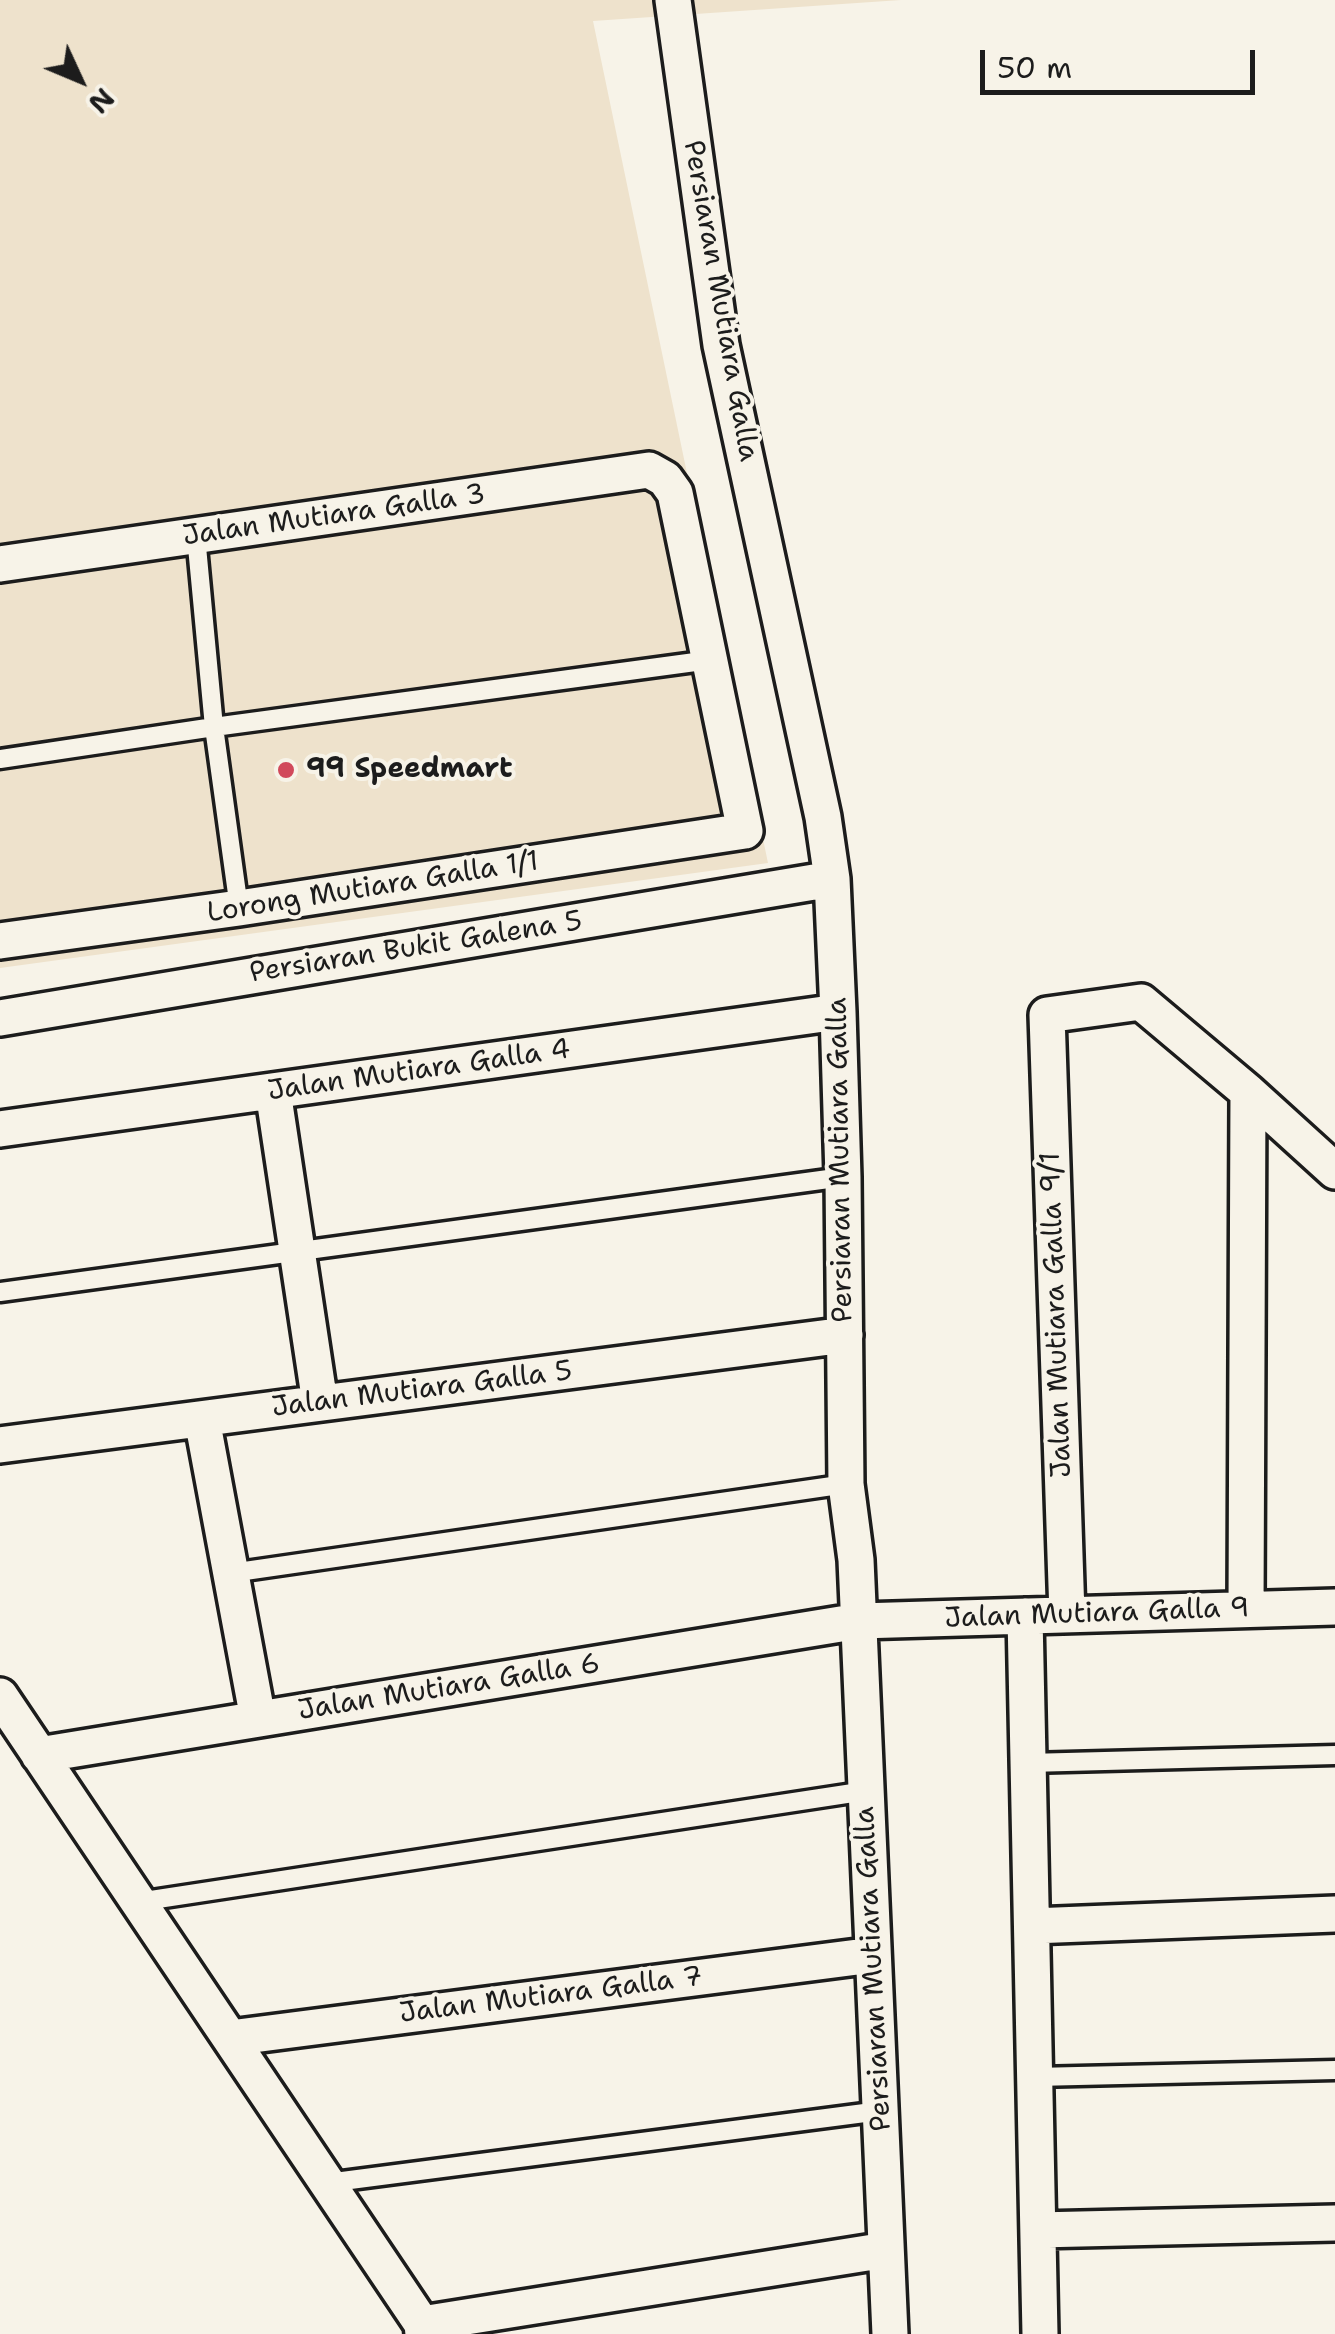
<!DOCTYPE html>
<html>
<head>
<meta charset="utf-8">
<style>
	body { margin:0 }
	#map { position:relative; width:1335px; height:2334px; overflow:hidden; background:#f7f3e8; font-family:"Shantell Sans",sans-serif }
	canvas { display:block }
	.north { position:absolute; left:30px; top:30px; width:100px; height:100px; -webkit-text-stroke:8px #f7f3e8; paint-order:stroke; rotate:134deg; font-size:28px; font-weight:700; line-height:40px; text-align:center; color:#1c1c1c }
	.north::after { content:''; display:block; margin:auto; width:35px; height:45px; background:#1c1c1c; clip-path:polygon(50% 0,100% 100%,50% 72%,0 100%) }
	.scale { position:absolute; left:980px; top:50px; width:275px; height:45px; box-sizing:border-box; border:5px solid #1c1c1c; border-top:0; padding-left:12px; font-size:30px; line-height:35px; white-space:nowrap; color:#1c1c1c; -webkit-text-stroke:8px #f7f3e8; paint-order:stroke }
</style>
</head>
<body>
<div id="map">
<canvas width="1335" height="2334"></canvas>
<div class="north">N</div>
<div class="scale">50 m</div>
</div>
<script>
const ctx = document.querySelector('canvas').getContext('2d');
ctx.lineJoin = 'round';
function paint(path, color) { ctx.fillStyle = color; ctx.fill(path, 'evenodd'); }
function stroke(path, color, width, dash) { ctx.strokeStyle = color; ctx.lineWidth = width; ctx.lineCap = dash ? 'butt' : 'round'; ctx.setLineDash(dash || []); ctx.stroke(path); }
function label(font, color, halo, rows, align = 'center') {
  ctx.font = font + ' "Shantell Sans",sans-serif'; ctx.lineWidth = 8; ctx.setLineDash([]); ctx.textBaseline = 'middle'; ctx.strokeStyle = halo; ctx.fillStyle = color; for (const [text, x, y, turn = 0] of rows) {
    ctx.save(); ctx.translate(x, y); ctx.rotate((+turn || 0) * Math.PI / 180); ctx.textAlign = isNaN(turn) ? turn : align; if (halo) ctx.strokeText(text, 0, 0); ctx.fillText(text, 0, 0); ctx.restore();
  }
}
paint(new Path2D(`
	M0,0H901L593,21L768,863L0,968Z`), '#eee2cc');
const lane = new Path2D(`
	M196,536L214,727L239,908
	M0,759L214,727L710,660
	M0,1292L843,1177
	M231,1573L846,1484
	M1028,1763L1335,1755
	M138,1902L866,1791
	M1035,2077L1335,2070
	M327,2183L880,2111`);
const street = new Path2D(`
	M673,0L721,345L823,817L832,879L838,1012L843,1177L846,1484L856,1560L890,2334
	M0,564L649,470L665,479L675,493L745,831L239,908L0,941
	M0,1018L832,879
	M273,1091L320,1403
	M0,1129L838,1012
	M202,1419L258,1719
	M0,1445L845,1335
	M1246,1609L1248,1092
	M1067,1615L1047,1015L1141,1002L1248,1092L1335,1171
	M1025,1616L1040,2334
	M0,1696L422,2324L423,2334
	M39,1755L859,1621L1335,1607
	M1032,1926L1335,1914
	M230,2038L873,1955
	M1038,2230L1335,2223
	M422,2324L886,2250`);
stroke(lane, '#1c1c1c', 25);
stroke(street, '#1c1c1c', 42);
stroke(lane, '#f7f3e8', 18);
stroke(street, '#f7f3e8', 35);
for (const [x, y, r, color] of [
	[286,770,10,"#d1495b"]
]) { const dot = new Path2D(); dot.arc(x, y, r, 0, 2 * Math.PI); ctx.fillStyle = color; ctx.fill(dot); stroke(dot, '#f7f3e8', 4); }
label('28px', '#1c1c1c', '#f7f3e8', [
	["Persiaran Mutiara Galla",720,301,80],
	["Jalan Mutiara Galla 3",334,516,-8],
	["Lorong Mutiara Galla 1/1",373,888,-9],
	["Persiaran Bukit Galena 5",416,948,-9],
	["Jalan Mutiara Galla 4",419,1071,-8],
	["Persiaran Mutiara Galla",841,1160,-91],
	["Jalan Mutiara Galla 9/1",1057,1315,-92],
	["Jalan Mutiara Galla 5",422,1390,-7],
	["Jalan Mutiara Galla 9",1097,1614,-2],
	["Jalan Mutiara Galla 6",449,1688,-9],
	["Persiaran Mutiara Galla",874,1969,-93],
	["Jalan Mutiara Galla 7",551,1996,-7]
]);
label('bold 28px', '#1c1c1c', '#f7f3e8', [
	["99 Speedmart",306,770]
], 'left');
</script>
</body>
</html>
